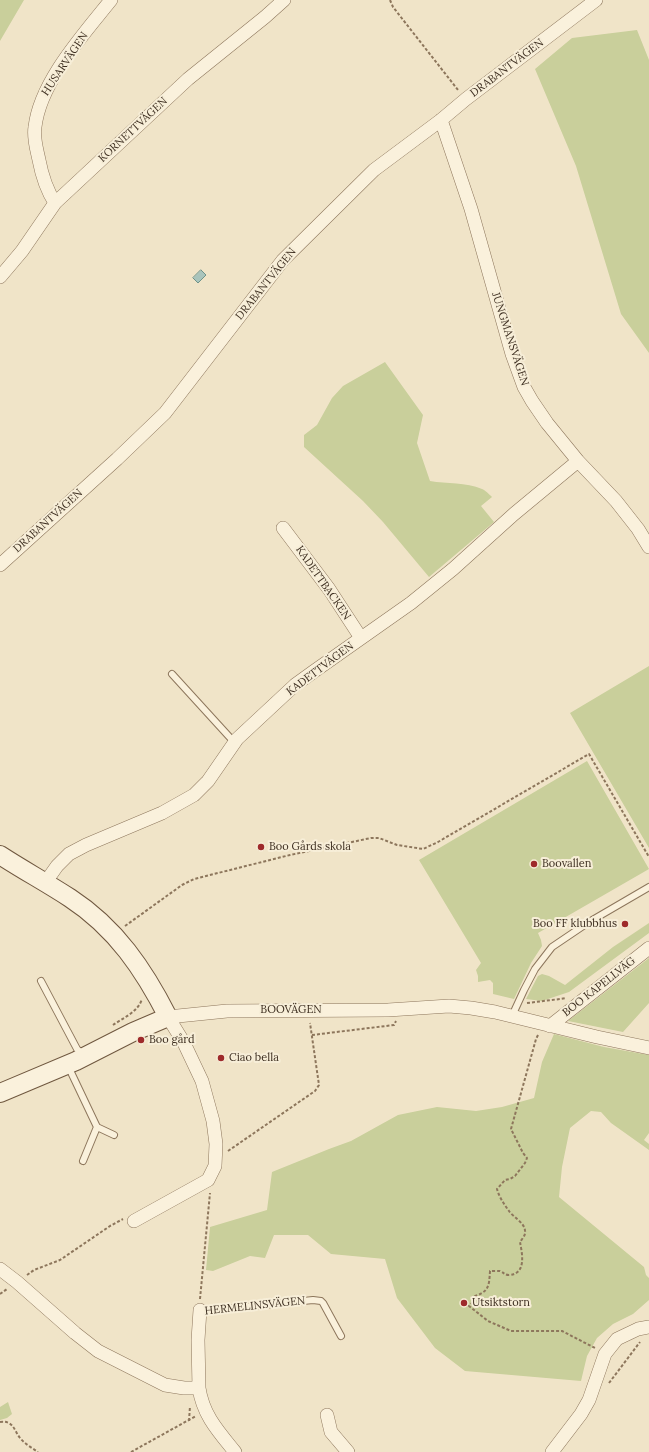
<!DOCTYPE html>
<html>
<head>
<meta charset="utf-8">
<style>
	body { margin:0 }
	canvas { display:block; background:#f0e4c8 }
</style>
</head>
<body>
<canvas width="649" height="1452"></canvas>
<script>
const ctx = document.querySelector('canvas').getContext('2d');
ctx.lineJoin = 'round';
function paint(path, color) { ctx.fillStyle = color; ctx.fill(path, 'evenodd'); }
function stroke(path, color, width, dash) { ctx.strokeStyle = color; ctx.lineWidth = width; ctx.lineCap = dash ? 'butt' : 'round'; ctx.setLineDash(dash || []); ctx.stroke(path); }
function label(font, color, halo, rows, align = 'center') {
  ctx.font = font + ' Lora,serif'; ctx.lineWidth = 4; ctx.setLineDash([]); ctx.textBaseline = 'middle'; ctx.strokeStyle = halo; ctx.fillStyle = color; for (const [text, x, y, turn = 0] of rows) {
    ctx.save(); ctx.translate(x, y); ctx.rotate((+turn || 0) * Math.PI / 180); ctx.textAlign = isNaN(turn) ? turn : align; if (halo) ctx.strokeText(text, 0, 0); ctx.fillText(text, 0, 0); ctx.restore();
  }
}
paint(new Path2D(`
	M0,0H24L0,41Z
	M637,30L649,60V353L621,314L576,166L535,69L572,38Z
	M385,362L423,415L417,443L430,481C447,484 466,482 482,489C485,490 489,494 492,497L481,506L494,522L429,577L383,522L363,501L304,447V435L317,425L332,398L343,386Z
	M649,666V848L570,713Z
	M587,761L649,869L538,933L541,940L542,946L531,963L514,999L493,994V983L490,980L478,982V976L476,970L481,963L419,860Z
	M649,923V933L569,992L542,1001L526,999L538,976L542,974L549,976L565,985L613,947Z
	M649,958V1003L623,1032L568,1021Z
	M554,1034L604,1047L649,1055V1133L644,1140L649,1144V1150L611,1123L601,1112L591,1111L570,1128L562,1167L559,1197L644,1267L646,1275L649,1278V1300L633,1314L613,1324L597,1338L587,1356L581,1381L465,1371L435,1348L397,1298L385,1259L331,1254L308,1235H274L265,1258L250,1256L213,1271L206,1270L210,1227L267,1210L272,1172L329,1149L351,1141L398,1115L437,1107L476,1111L502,1107L534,1098L542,1062Z
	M8,1402L12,1414L7,1418L0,1420V1407Z`), '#c9cf9b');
const water = new Path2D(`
	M201,270L206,275L198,283L193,278Z`);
paint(water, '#a9c4bc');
stroke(water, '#6f938a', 1);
const lane = new Path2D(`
	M172,674L234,742
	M41,981L77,1049L84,1055
	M512,1016L524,990L535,969L552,947L589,922L649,887
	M68,1066L97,1127L83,1161
	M97,1127L114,1135
	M200,1310L225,1309L313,1300L321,1301L323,1303L341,1336`);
const street = new Path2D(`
	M441,120L471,209L512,354L524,387L532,401L547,423L578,461L616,501L638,529L649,547
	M55,203C46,189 42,176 39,160C37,150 33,138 35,127C40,82 83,35 111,0
	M0,277L22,251L55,203L188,79L265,17L284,0
	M283,528L329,589L361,638
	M0,565L117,459L165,413L283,260L374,170L441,120L466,99L596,0
	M45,883L57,866L69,854L86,845L162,813L194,795L208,781L237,739L295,685L313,672L411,603L453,569L514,514L578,461
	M550,1026L649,948
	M134,1221L208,1180L215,1166L216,1144L213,1121L202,1081L184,1043L168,1017L227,1011L388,1010L449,1006L471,1008L495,1012L597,1037L649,1048
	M0,1269L17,1282L75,1333L98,1351L165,1385L184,1388H199C203,1415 218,1431 235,1452
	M199,1388L198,1340L200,1310
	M327,1415L331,1432L348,1452
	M552,1452L581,1414L589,1400L605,1354L617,1339L638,1329L649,1327`);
const secondary = new Path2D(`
	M0,855C23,870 47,883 70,898C116,928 144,970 168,1017L133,1032L76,1061L0,1093`);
stroke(lane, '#8d765c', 8);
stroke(street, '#8d765c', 14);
stroke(secondary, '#6f573f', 20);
stroke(new Path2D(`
	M390,0L393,7L458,90
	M125,926L182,885L194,879L290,855L371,838H379L397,845L423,849L438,842L589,754L649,857
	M527,1003L560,999L566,998
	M113,1025C123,1018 138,1012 142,999
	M312,1035L394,1025L396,1021
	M538,1035L536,1039L511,1129L523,1153L527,1158L525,1163L515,1176L510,1179L505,1180L497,1189C499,1197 504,1204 509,1211C513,1217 525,1223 525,1231C526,1235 522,1239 520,1242C522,1253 527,1274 509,1275C505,1275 504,1273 500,1271C498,1271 493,1271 490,1271C489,1287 489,1292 472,1297V1303L469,1306L488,1321L511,1331H562L595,1348
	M228,1151L315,1091L319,1085L310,1023
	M27,1275L34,1270L60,1260L110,1226L123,1219
	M0,1294L7,1289
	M200,1299L210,1193
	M609,1383L640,1342
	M189,1421L190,1406
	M0,1422C13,1420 14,1430 20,1438C25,1444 32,1448 38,1452
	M131,1452L196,1416`), '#8d765c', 2, [3, 2]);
stroke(lane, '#faf1dc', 6);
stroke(street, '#faf1dc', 13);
stroke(secondary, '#faf1dc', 18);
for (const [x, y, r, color] of [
	[261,847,4,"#9e2a2b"],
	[534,864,4,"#9e2a2b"],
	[625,924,4,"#9e2a2b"],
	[141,1040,4,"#9e2a2b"],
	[221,1058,4,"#9e2a2b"],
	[464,1303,4,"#9e2a2b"]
]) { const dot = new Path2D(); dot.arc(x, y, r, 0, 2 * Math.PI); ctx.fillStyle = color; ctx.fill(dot); stroke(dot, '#f7eed8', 1.5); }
label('11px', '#3d2e20', '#f7eed8', [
	["HUSARVÄGEN",65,64,-56],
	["DRABANTVÄGEN",507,68,-37],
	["KORNETTVÄGEN",133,130,-43],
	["DRABANTVÄGEN",266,284,-51],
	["JUNGMANSVÄGEN",510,339,72],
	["DRABANTVÄGEN",48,521,-42],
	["KADETTBACKEN",323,583,55],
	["KADETTVÄGEN",320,669,-37],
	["BOO KAPELLVÄG",599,987,-38],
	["BOOVÄGEN",291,1010],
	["HERMELINSVÄGEN",255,1306,-6]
]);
label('11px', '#3d2e20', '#f7eed8', [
	["Boo Gårds skola",269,847],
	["Boovallen",542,864],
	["Boo FF klubbhus",617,924,"right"],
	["Boo gård",149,1040],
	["Ciao bella",229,1058],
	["Utsiktstorn",472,1303]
], 'left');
</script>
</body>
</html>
